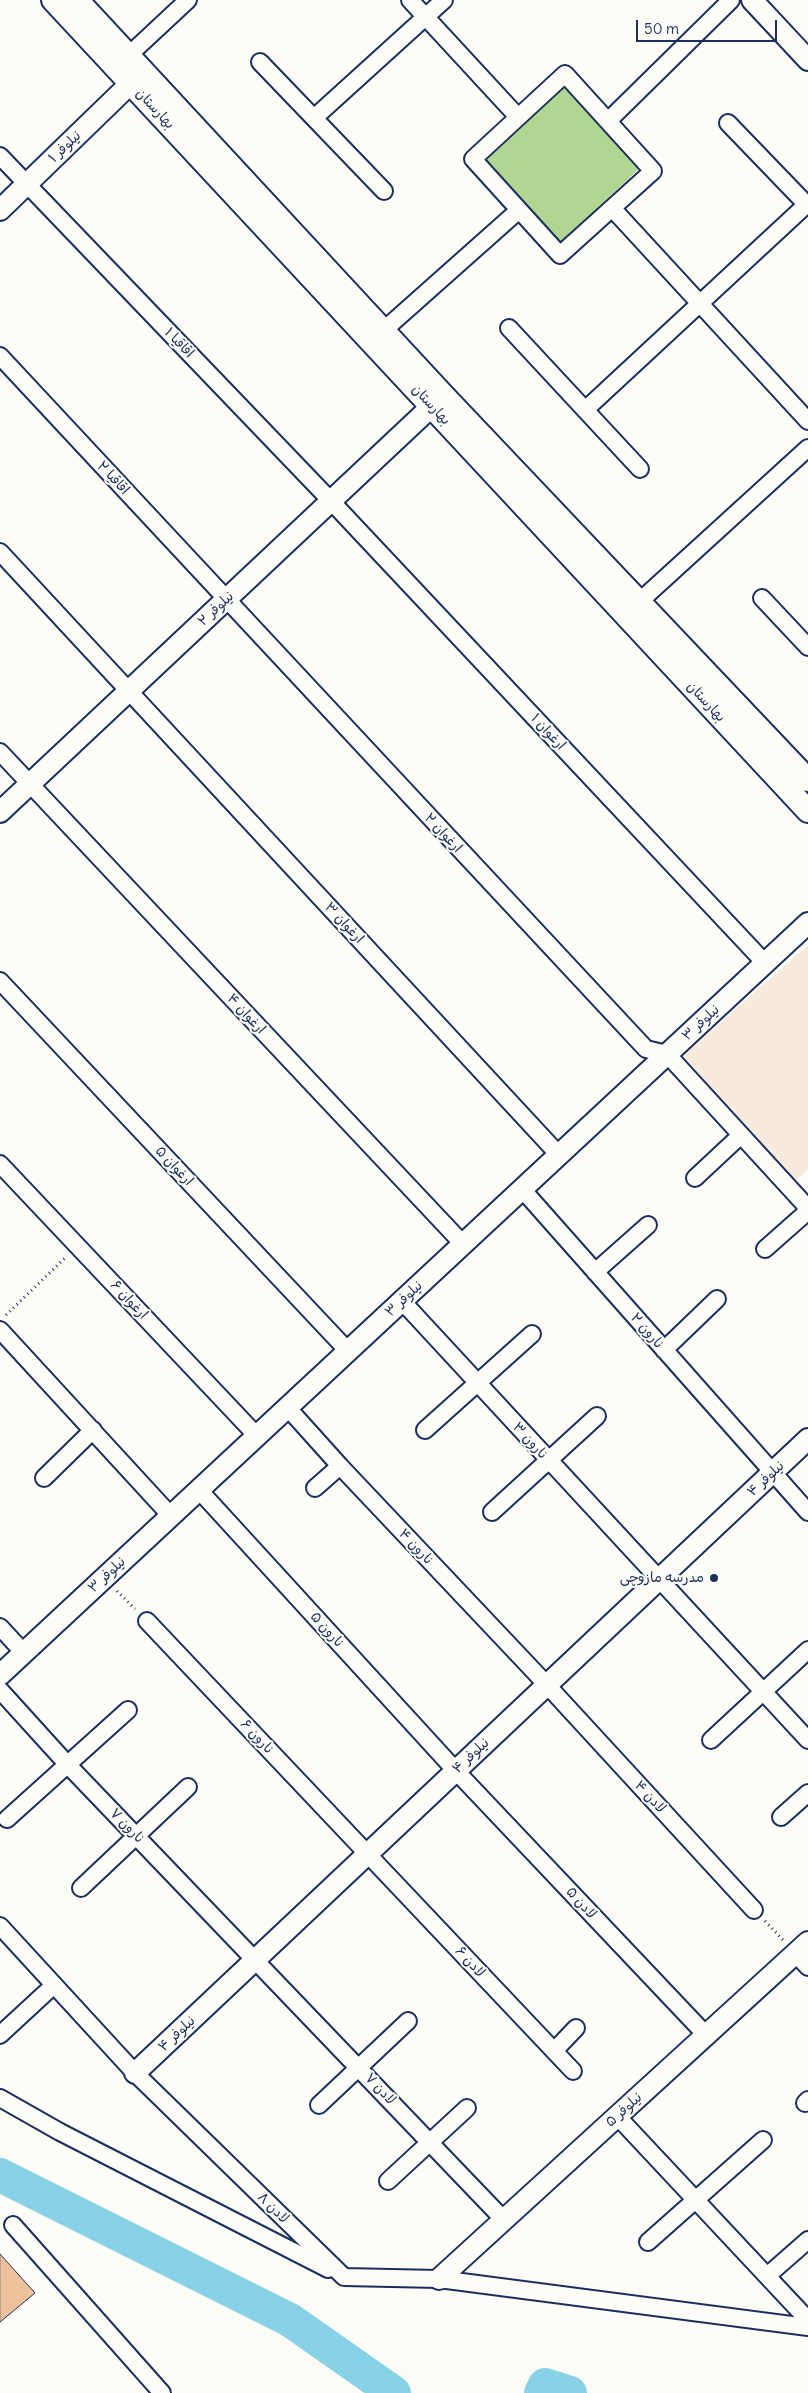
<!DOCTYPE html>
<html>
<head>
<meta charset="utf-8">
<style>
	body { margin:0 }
	#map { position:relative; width:808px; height:2393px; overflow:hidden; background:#fdfcf7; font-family:Delius,sans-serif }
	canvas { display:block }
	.scale { position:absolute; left:636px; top:20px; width:141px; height:22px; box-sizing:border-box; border:2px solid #1b2f5e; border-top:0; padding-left:6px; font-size:15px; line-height:18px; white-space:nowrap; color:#1b2f5e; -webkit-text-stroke:4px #fdfcf7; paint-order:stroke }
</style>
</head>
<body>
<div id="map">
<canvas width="808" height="2393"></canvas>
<div class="scale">50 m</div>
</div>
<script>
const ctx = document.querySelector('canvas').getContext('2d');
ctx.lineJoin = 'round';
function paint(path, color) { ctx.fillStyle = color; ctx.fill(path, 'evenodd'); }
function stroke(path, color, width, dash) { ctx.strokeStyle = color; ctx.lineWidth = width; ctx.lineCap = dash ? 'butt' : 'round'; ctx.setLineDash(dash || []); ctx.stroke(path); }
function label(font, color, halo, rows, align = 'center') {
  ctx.font = font + ' Delius,"Playpen Sans Arabic",sans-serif'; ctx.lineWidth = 4; ctx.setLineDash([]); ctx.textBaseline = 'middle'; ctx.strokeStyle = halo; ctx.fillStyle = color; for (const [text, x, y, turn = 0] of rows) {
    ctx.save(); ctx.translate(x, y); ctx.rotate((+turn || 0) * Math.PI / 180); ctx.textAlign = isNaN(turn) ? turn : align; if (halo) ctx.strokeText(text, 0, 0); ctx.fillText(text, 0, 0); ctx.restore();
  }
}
paint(new Path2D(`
	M808,945V1169L796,1180L683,1056Z`), '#f8eadc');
paint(new Path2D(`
	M563,86L639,169L559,243L483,161Z`), '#b0d692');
stroke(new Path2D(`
	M0,2175L290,2320L394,2393
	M541,2393L545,2385L570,2393`), '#88d2e8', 34);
const building = new Path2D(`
	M0,2254L35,2293L0,2322Z`);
paint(building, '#eec19d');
stroke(building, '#1b2f5e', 1);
const minor = new Path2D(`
	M410,0L518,117
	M129,55L188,0
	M260,62L384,191
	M565,74L653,171L560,255L473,159Z
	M314,118L444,0
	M608,121L731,0
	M728,123L808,206
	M0,156L331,501L765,963
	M612,208L808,421
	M509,328L640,469
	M384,330L519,210
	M0,356L646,1049L667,1054L808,1208
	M585,410L807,204
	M0,552L559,1155
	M762,598L808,647
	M639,602L808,448
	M0,752L463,1244
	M0,981L348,1351
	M0,1164L257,1436
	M695,1178L741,1135
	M522,1189L808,1512
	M765,1249L808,1211
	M595,1272L648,1225
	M402,1301L808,1740
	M0,1330L171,1516
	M664,1350L717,1299
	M287,1407L340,1466L547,1685L754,1910
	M425,1430L532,1334
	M44,1478L93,1430
	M315,1488L340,1466
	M199,1490L456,1771L706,2035
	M492,1512L597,1416
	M147,1621L573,2071
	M0,1627L24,1653
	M0,1690L67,1764L504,2220
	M711,1740L808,1650
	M781,1817L808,1793
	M7,1819L128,1710
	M81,1888L188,1787
	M0,1926L135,2073L344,2277L439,2279L808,2327
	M795,1953L808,1967
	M0,2035L54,1985
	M554,2051L576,2028
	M0,2098L60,2132L328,2269
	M805,2103L808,2100
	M319,2105L408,2021
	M617,2116L808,2320
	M388,2181L467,2108
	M13,2225L162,2393
	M648,2242L763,2140
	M767,2276L808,2240`);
const tertiary = new Path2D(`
	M752,0L808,60
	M0,210L131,83
	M0,812L432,406
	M0,1675L808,923
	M135,2073L808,1439
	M439,2279L808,1942`);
const secondary = new Path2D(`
	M53,0L808,811
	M77,0L443,395L808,780`);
stroke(minor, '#1b2f5e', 20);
stroke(tertiary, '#1b2f5e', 24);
stroke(secondary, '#1b2f5e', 26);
stroke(new Path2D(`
	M6,1315L66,1257
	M117,1591L135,1609
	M765,1921L783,1940`), '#1b2f5e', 3, [1, 4]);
stroke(minor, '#fdfcf7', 16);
stroke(tertiary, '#fdfcf7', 20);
stroke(secondary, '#fdfcf7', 22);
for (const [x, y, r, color] of [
	[714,1578,5,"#1b2f5e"]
]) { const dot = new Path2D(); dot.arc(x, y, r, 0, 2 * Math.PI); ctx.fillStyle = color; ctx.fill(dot); stroke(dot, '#fdfcf7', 2); }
label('14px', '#1b2f5e', '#fdfcf7', [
	["بهارستان",155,109,47],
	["نیلوفر ۱",65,147,-44],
	["اقاقیا ۱",179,343,46],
	["بهارستان",431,405,47],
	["اقاقیا ۲",113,478,47],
	["نیلوفر ۲",216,609,-43],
	["بهارستان",706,702,47],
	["ارغوان ۱",548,732,47],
	["ارغوان ۲",443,833,47],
	["ارغوان ۳",344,923,47],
	["ارغوان ۴",246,1014,47],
	["نیلوفر ۳",701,1023,-43],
	["ارغوان ۵",174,1166,47],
	["نیلوفر ۳",404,1299,-43],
	["ارغوان ۶",129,1300,47],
	["نارون ۲",647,1331,49],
	["نارون ۳",530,1441,47],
	["نیلوفر ۴",766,1479,-43],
	["نارون ۴",416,1547,47],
	["نیلوفر ۳",107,1575,-43],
	["نارون ۵",327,1630,48],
	["نارون ۶",257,1737,47],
	["نیلوفر ۴",471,1756,-43],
	["لادن ۴",650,1797,47],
	["نارون ۷",127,1826,46],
	["لادن ۵",581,1903,47],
	["لادن ۶",470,1962,47],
	["نیلوفر ۴",177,2034,-43],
	["لادن ۷",380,2089,46],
	["نیلوفر ۵",624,2110,-42],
	["لادن ۸",273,2208,44]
]);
label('14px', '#1b2f5e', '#fdfcf7', [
	["مدرسه مازوچی",704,1578]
], 'right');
</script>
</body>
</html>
